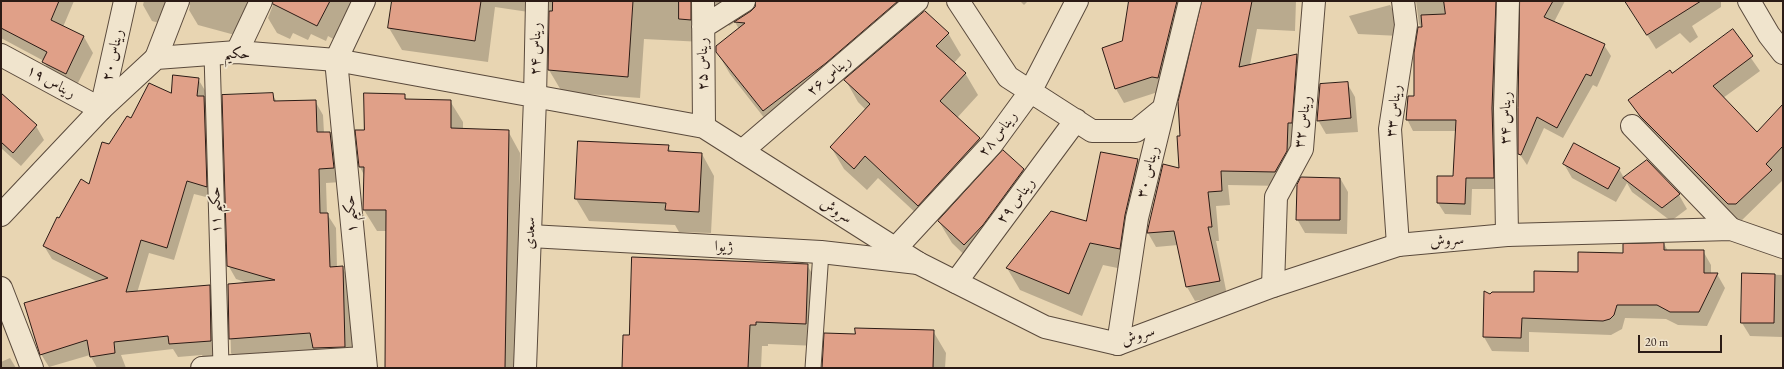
<!DOCTYPE html>
<html>
<head>
<meta charset="utf-8">
<style>
	body { margin:0 }
	#map { position:relative; width:1784px; height:369px; overflow:hidden; background:#e8d5b2; font-family:"EB Garamond",serif }
	canvas { display:block }
	.frame { position:absolute; inset:0; border:2px solid #2b1b15; pointer-events:none }
	.scale { position:absolute; left:1638px; top:335px; width:84px; height:18px; box-sizing:border-box; border:2px solid #2b1b15; border-top:0; padding-left:5px; font-size:12px; line-height:14px; white-space:nowrap; color:#2b1b15; -webkit-text-stroke:3px #f0e4cd; paint-order:stroke }
</style>
</head>
<body>
<div id="map">
<canvas width="1784" height="369"></canvas>
<div class="frame"></div>
<div class="scale">20 m</div>
</div>
<script>
const ctx = document.querySelector('canvas').getContext('2d');
ctx.lineJoin = 'round';
function paint(path, color) { ctx.fillStyle = color; ctx.fill(path, 'evenodd'); }
function stroke(path, color, width, dash) { ctx.strokeStyle = color; ctx.lineWidth = width; ctx.lineCap = dash ? 'butt' : 'round'; ctx.setLineDash(dash || []); ctx.stroke(path); }
function label(font, color, halo, rows, align = 'center') {
  ctx.font = font + ' "EB Garamond",Amiri,serif'; ctx.lineWidth = 3.5; ctx.setLineDash([]); ctx.textBaseline = 'middle'; ctx.strokeStyle = halo; ctx.fillStyle = color; for (const [text, x, y, turn = 0] of rows) {
    ctx.save(); ctx.translate(x, y); ctx.rotate((+turn || 0) * Math.PI / 180); ctx.textAlign = isNaN(turn) ? turn : align; if (halo) ctx.strokeText(text, 0, 0); ctx.fillText(text, 0, 0); ctx.restore();
  }
}
paint(new Path2D(`
	M1,1H74L63,27L84,37L93,53L75,89L52,78L44,61L1,38Z
	M144,1H354L335,40L328,36L326,41L311,34L308,40L293,33L290,39L277,33L268,18L273,5L270,4L246,38L198,25L189,10L190,5L185,4L170,26L152,21L143,5Z
	M393,1H910L919,17L948,33L961,55L954,63L965,73L978,95L957,118L979,139L993,162L1023,170L1036,192L977,267L952,243L938,220L931,227L878,178L867,190L844,169L831,147L866,110L858,102L845,79L776,133L730,74L717,52L739,29L735,22L729,26L721,12L703,42L644,39L640,98L562,92L549,70L550,10L542,14L495,7L488,62L402,50L389,28Z
	M1020,1H1028L1024,5Z
	M1130,1H1178L1185,13L1161,91L1124,103L1116,89L1103,48L1123,42Z
	M1203,1H1296L1295,31L1257,29L1250,65L1297,55L1305,69L1299,137L1283,186L1228,185L1230,205L1216,206L1219,241H1216L1227,295L1195,301L1187,287L1178,245L1156,247L1148,233L1164,166L1180,169L1181,137Z
	M1416,1H1510L1500,189H1472L1471,215L1445,214L1438,203L1454,177L1457,131H1413L1407,119L1415,97L1422,28L1419,24Z
	M1520,1H1565L1554,22L1604,45L1611,56L1597,87L1593,85L1563,138L1544,128L1527,165L1519,153Z
	M1626,1H1721V7L1692,26L1698,37L1690,43L1680,33L1656,49Z
	M1390,5L1398,19L1400,36L1358,34L1349,16Z
	M1732,31L1760,71L1723,98L1757,133L1783,119V180L1740,222L1649,130L1629,100L1672,75Z
	M198,79L206,92L205,100L211,110L214,199L194,194L174,260L149,253L137,293L209,286L217,300L219,368H209L202,355L178,357L173,349L121,355L126,368H97L90,355L49,367L41,354L98,282L52,259L44,246L59,219L90,185L110,145L131,119Z
	M1347,83L1355,97L1358,132L1326,134L1318,120Z
	M272,94L277,102L315,101L323,115L324,133H330L338,146L341,182L326,183L327,214L336,228L337,268L342,267L350,281L353,360L239,367L231,353L229,285L248,283L236,279L228,265Z
	M404,95L407,100L450,101L463,122V129L508,131L520,153L517,368H386L387,231H377L364,210V175L360,167L365,131Z
	M10,103L36,126L44,140L21,166L1,148V113Z
	M668,146L671,152L702,154L714,176L711,233L679,232L675,225L589,221L576,199Z
	M1102,153L1138,160L1151,182L1132,271L1103,265L1082,316L1020,290L1007,268L1087,222Z
	M1647,161L1679,195L1687,209L1671,221L1632,192L1627,183L1616,202L1572,178L1564,164L1619,169L1624,178Z
	M1340,178L1348,192L1347,234L1305,233L1297,219Z
	M1664,244L1668,251H1703L1711,265V274H1717L1725,288L1707,326L1678,325L1666,319L1625,318L1622,329L1611,335L1529,332V352L1492,351L1484,337L1485,293L1490,296L1535,293L1624,254Z
	M807,265L820,287L818,346L768,344V346H762L761,368H623Z
	M1743,274L1783,275L1782,337L1750,336L1742,323Z
	M933,331L946,353L945,368H823L856,335Z
	M10,358L16,368H1V362Z`), '#0003');
const building = new Path2D(`
	M1,1H59L51,20L84,36L66,74L42,62L47,52L1,28Z
	M273,1H330L317,26L273,4Z
	M392,1H481L475,41L388,28Z
	M553,1H633L628,77L548,70L549,11H552Z
	M679,1H691V20L679,19Z
	M756,1H898L826,63L763,111L716,52V46L745,23L734,22L751,11L755,7Z
	M1129,1H1177L1158,78L1152,77L1115,89L1102,48L1122,41Z
	M1202,1H1252L1239,67L1297,54L1292,123H1288L1287,151L1275,172L1221,171L1222,191L1208,192L1212,227H1208L1220,281L1186,287L1174,231L1147,233L1163,164L1179,168L1177,136H1180L1178,102Z
	M1444,1H1496L1492,108L1494,178H1466L1465,204L1437,203V176H1453L1456,120H1406L1408,96H1414V53L1418,27H1422L1421,15L1445,14Z
	M1520,1H1553L1544,17L1605,44L1591,76L1586,74L1557,128L1537,117L1521,155L1518,154V108Z
	M1625,1H1701L1647,35Z
	M925,11L949,33L936,46L966,73L940,101L980,138L918,206L865,156L854,169L830,147L870,104L844,80Z
	M1733,29L1753,56L1713,86L1757,132L1783,104V146L1766,164L1772,170L1736,204H1728L1640,116L1628,100L1670,70L1672,73Z
	M173,75L199,78L197,96H204L207,187L187,181L167,248L141,240L126,292L210,285L211,341L169,344L168,336L114,342L115,353L90,357L87,340L40,355L24,303L108,278L43,246L57,217L59,218L81,179L89,184L102,142L109,144L127,116L131,118L149,83L171,93Z
	M1348,82L1351,118L1317,121L1320,84Z
	M1,93L37,125L13,153L1,142Z
	M273,93L274,101L316,100L317,132H330L334,168L319,169L320,213H328L330,267L343,266L345,347L313,348L310,333L229,339L228,284L275,280L227,266L222,95Z
	M364,93L405,94V99L451,100V128L509,130L505,368H385L386,210H363L364,167H359L355,130H364Z
	M578,141L669,145L668,151L702,153L699,212L665,210L666,203L575,199Z
	M1574,143L1620,168L1608,189L1563,164Z
	M1003,150L1024,169L983,225L964,245L938,221Z
	M1101,152L1138,159L1125,215L1120,249L1090,243L1069,294L1006,268L1051,211L1086,221Z
	M1647,160L1680,194L1662,208L1623,178Z
	M1301,177L1340,178V220H1296L1297,185Z
	M1664,243V250H1704V273H1718L1699,312H1670L1657,305H1617L1614,315L1610,319L1603,321L1522,318L1521,338L1483,337L1484,291L1490,294L1492,292H1534V271L1578,272V252L1623,253V244Z
	M632,257L808,264L806,324L756,322V325H750L748,368H622L623,335H629Z
	M1742,273L1775,274L1774,323H1741Z
	M855,328L934,330L933,368H822L824,333L855,334Z`);
paint(building, '#e0a088');
stroke(building, '#2b1b15', 1);
const service = new Path2D(`
	M212,54L221,366
	M813,368L821,252`);
const minor = new Path2D(`
	M364,1L336,60L366,368
	M703,1L704,127
	M958,1L1008,77L1092,131H1136L1163,109
	M703,27L744,1
	M237,52L261,1
	M1,55L101,109L125,1
	M156,58L178,1
	M535,98L537,1
	M1632,126L1731,229
	M742,151L917,1
	M1507,235L1505,108L1508,1
	M530,236L821,252L918,263
	M1398,245L1390,129L1406,25L1403,1
	M895,249L992,144L1030,92L1077,1
	M956,282L1076,120
	M1273,286L1276,197L1302,149L1314,1
	M1,288L32,368
	M1118,344L1137,218L1190,1
	M202,368L364,358`);
const tertiary = new Path2D(`
	M1749,1L1769,35L1783,53
	M1,215L101,109L156,58L237,52L336,60L704,127L918,263L1045,327L1118,344L1273,286L1398,245L1507,235L1731,229L1783,247
	M525,368L535,98`);
stroke(service, '#5a4a3c', 17);
stroke(minor, '#5a4a3c', 24);
stroke(tertiary, '#5a4a3c', 24);
stroke(service, '#f0e4cd', 15);
stroke(minor, '#f0e4cd', 22);
stroke(tertiary, '#f0e4cd', 22);
label('15px', '#2b1b15', '#f0e4cd', [
	["ریناس ۲۴",536,49,-89],
	["حکیم",237,54,1],
	["ریناس ۲۰",113,55,-77],
	["ریناس ۲۵",703,64,-90],
	["ریناس ۲۶",829,76,-41],
	["ریناس ۱۹",51,82,29],
	["ریناس ۳۳",1394,111,-84],
	["ریناس ۳۴",1506,118,-89],
	["ریناس ۳۲",1303,122,-82],
	["ریناس ۲۸",998,134,-52],
	["ریناس ۳۰",1148,172,-76],
	["ریناس ۲۹",1016,201,-53],
	["حکیم ۱۱",216,210,-92],
	["سروش",836,211,32],
	["حکیم ۱",351,214,-95],
	["سعدی",530,233,-88],
	["سروش",1447,241,-5],
	["ژیوا",724,247,3],
	["سروش",1138,336,-19]
]);
</script>
</body>
</html>
